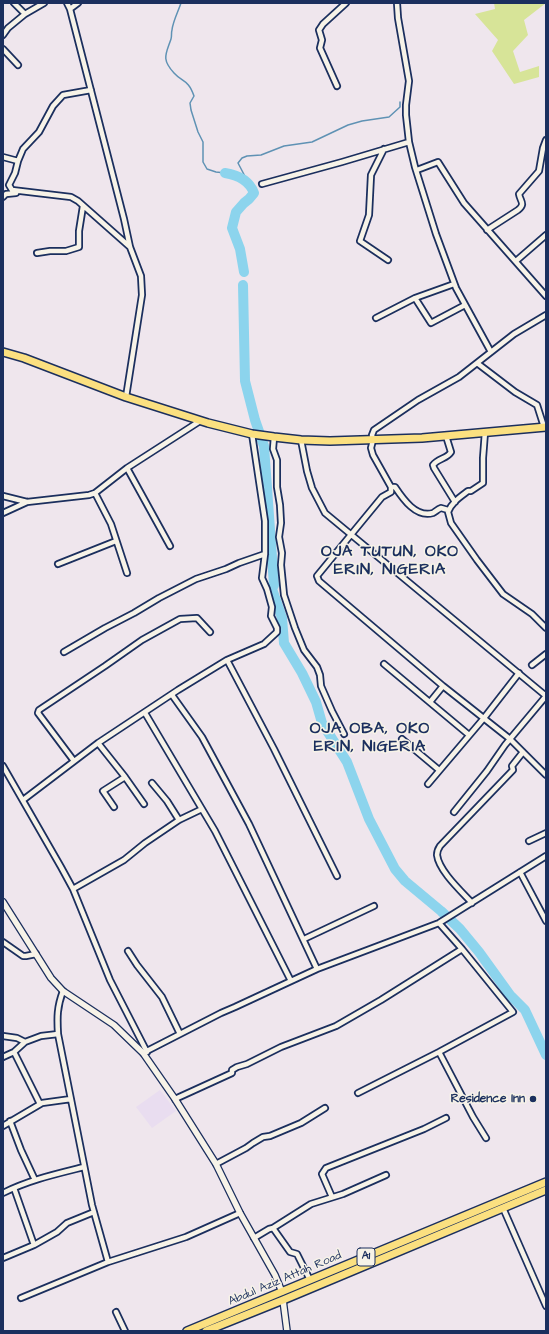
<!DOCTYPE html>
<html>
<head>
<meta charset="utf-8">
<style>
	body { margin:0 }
	#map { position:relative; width:549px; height:1334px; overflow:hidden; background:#efe6ed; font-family:"Architects Daughter",sans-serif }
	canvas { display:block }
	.frame { position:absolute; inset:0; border:4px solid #1b2f5e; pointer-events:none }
</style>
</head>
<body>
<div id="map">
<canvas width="549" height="1334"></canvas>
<div class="frame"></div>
</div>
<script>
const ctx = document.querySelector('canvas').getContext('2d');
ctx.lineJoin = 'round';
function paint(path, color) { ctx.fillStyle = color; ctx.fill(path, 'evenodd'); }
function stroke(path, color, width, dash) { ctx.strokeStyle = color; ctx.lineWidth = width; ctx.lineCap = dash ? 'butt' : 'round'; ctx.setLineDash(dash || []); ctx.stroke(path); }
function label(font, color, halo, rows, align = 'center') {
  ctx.font = font + ' "Architects Daughter",sans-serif'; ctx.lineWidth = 3; ctx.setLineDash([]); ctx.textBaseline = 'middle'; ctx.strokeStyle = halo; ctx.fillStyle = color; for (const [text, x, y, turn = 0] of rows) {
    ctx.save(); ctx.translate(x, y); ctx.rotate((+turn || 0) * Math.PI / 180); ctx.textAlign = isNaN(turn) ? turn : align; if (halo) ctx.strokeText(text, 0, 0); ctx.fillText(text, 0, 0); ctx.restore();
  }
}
paint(new Path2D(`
	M160,1090L176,1111L152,1128L136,1107Z`), '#e9ddf0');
paint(new Path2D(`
	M494,3H546L524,20L528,35L513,51L520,72L539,66V77L514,84L492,51L498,40L475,14L495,9Z`), '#d7e498');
stroke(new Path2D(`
	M181,3C178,12 173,21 172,30C171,33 172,36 171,39C166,54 161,59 174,73C183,83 188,79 194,96L190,103L191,110L198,132L203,142V162L207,169L216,172L225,173
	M249,184L238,163L242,158L247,156L261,155L284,146L312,142L348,125L362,121L389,117L400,107V102`), '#5f92b4', 1.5);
stroke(new Path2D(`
	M225,173C238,175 249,180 254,193L249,199L244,203L236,212L232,228L240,249L244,272
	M243,285L245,381L255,420L264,446L274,585L272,589L282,618L284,643L302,673L316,702L322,723L347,762L369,819L395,869L405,881L441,911L460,929L479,952L510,995L525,1010L546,1055`), '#8cd4ed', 10);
const minor = new Path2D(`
	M14,3L25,14L44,3
	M67,3L70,9L124,219L130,247L141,276L142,295L126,397
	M397,3L398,18L409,81L406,105V115L409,142L415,167L436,234L456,288L491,352
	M70,9L78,3
	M3,35L8,28L25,14
	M3,49L18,65
	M337,86L320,48L322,40L319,30L323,24L346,3
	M91,90L63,95L53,106L39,132L23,149L18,161L15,173L9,185L12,190L71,197L78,201L130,247
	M384,149L371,175L369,215L360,241L388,260
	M3,157L18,161
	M417,170L438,162L464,203L546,296
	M262,184L342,162L409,142
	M3,197L6,194L16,193
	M487,230L518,210C526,204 520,201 519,194L539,171L543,148L546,140
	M37,253L50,251H66L79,247V231L83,206
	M516,261L546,235
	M415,298L431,323L465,305
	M546,315L514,334L459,377L418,400L374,430L372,435L373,440L371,448L373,455L391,487V492L382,497L317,576L319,581L443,686L510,739L546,775
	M376,318L415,298L454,284
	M477,363L515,392L537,405L544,427
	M485,432L483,458V483L471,491H468C460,497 452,502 448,512L451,523L477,560L503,594L532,614L546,628
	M446,436L451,452C447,459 438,458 433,465L434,468L455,502
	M274,437L273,449L277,460V487L280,505L281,523L279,537L282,553L281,565L284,595L295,628L304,650L317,667L320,675L321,686L332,711L344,734
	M301,440L307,471L312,488L325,513L546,696L505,745L487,771L454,812
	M127,468L170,546
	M391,487H395C403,499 416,518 433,513C435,512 438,509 441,508L448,510
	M95,493L111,524L127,573
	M3,496L27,502L89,495L95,493L127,468L200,421
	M3,513L27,502
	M58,564L116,541
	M64,652L105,628L134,613L159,598L196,579L226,569L239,563L265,554
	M227,660L274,749L337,876
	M384,664L469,735
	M532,665L546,654
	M172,695L202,737L249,824L317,969
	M430,702L443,686
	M145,713L215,831L291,981
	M402,739L439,770
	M98,743L125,777L144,804
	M74,761L38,713L39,710L105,666L142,640L180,619L197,618L210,632
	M3,766L61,867L73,889L110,980L147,1052
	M152,783L167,801L179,820
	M428,784L484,718L519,673
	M23,800L98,743L178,690L227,660L264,644L277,632V628L271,616L272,607L267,589L262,578L265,554V521L252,434
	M114,807L103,791L125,777
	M529,841L546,833
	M520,872L546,921
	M73,889L124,860L145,843L179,820L202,809
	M472,903C461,891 439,871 437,855C437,851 438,849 440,846L513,770L512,766L523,752
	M304,939L374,906
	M3,942L23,956H26L36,954
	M128,951L137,965L162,997L180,1034
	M63,991C57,1007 57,1017 58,1034L92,1205L108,1262
	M3,1036L17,1038L25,1042
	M14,1052L40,1104
	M439,1052L473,1117L486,1138
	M143,1053L221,1013L235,1007L291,981L317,969L439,923L546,856
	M3,1057L14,1052L25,1042L41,1036L58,1034
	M358,1093L439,1052L513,1012L462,949L439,923
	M175,1099L232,1073V1070L237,1067L247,1064L281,1047L336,1026L381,1000L462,949
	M10,1121L21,1150L35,1180
	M3,1126L42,1103L71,1099
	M216,1164L246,1148L253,1143L263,1137L270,1136L301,1123L325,1108
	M14,1188L34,1245
	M3,1193C29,1180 56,1174 84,1167
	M332,1197L322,1174L326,1168L424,1129L446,1118
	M503,1208L546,1306
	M273,1228L290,1252L297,1254L310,1280
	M254,1238L269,1229L273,1228L311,1204L343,1194L386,1175
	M3,1258L34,1245L57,1232L67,1223L94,1212
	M21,1298L108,1262L186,1237L240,1213
	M116,1312L125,1331`);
const tertiary = new Path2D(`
	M3,902L51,978L63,991L114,1025L143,1053L175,1099L216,1164L240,1213L275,1275L282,1292
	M283,1300L287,1331`);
const primary = new Path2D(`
	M3,352L24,358L126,397L208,423L252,434L274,437L301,440L330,441L422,438L546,427`);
const trunk = new Path2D(`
	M187,1331L546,1182
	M206,1331L283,1300L546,1190`);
stroke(minor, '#1b2f5e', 8);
stroke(tertiary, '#1b2f5e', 8);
stroke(primary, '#1b2f5e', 10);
stroke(trunk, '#1b2f5e', 10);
stroke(minor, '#f7f3e8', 4.5);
stroke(tertiary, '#f7f3e8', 5.5);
stroke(primary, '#fbe080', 7);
stroke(trunk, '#fbe080', 7);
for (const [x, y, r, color] of [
	[533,1099,4,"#1b2f5e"]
]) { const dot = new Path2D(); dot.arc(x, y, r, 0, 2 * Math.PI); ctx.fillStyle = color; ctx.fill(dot); stroke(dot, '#f7f3e8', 1.5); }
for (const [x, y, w] of [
	[366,1257,18]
]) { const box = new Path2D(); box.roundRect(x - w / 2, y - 9, w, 18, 3); ctx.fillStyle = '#f7f3e8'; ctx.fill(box); stroke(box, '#1b2f5e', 1); }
label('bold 11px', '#1b2f5e', null, [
	["A1",366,1257]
]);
label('bold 12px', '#1b2f5e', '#f7f3e8', [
	["Residence Inn",525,1099]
], 'right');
label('12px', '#1b2f5e', '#f7f3e8', [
	["Abdul Aziz Attah Road",285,1279,-23]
]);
ctx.letterSpacing = '1px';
label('bold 16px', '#1b2f5e', '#f7f3e8', [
	["OJA TUTUN, OKO",390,553],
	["ERIN, NIGERIA",390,571],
	["OJA OBA, OKO",370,730],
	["ERIN, NIGERIA",370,748]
]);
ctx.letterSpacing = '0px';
</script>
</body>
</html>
